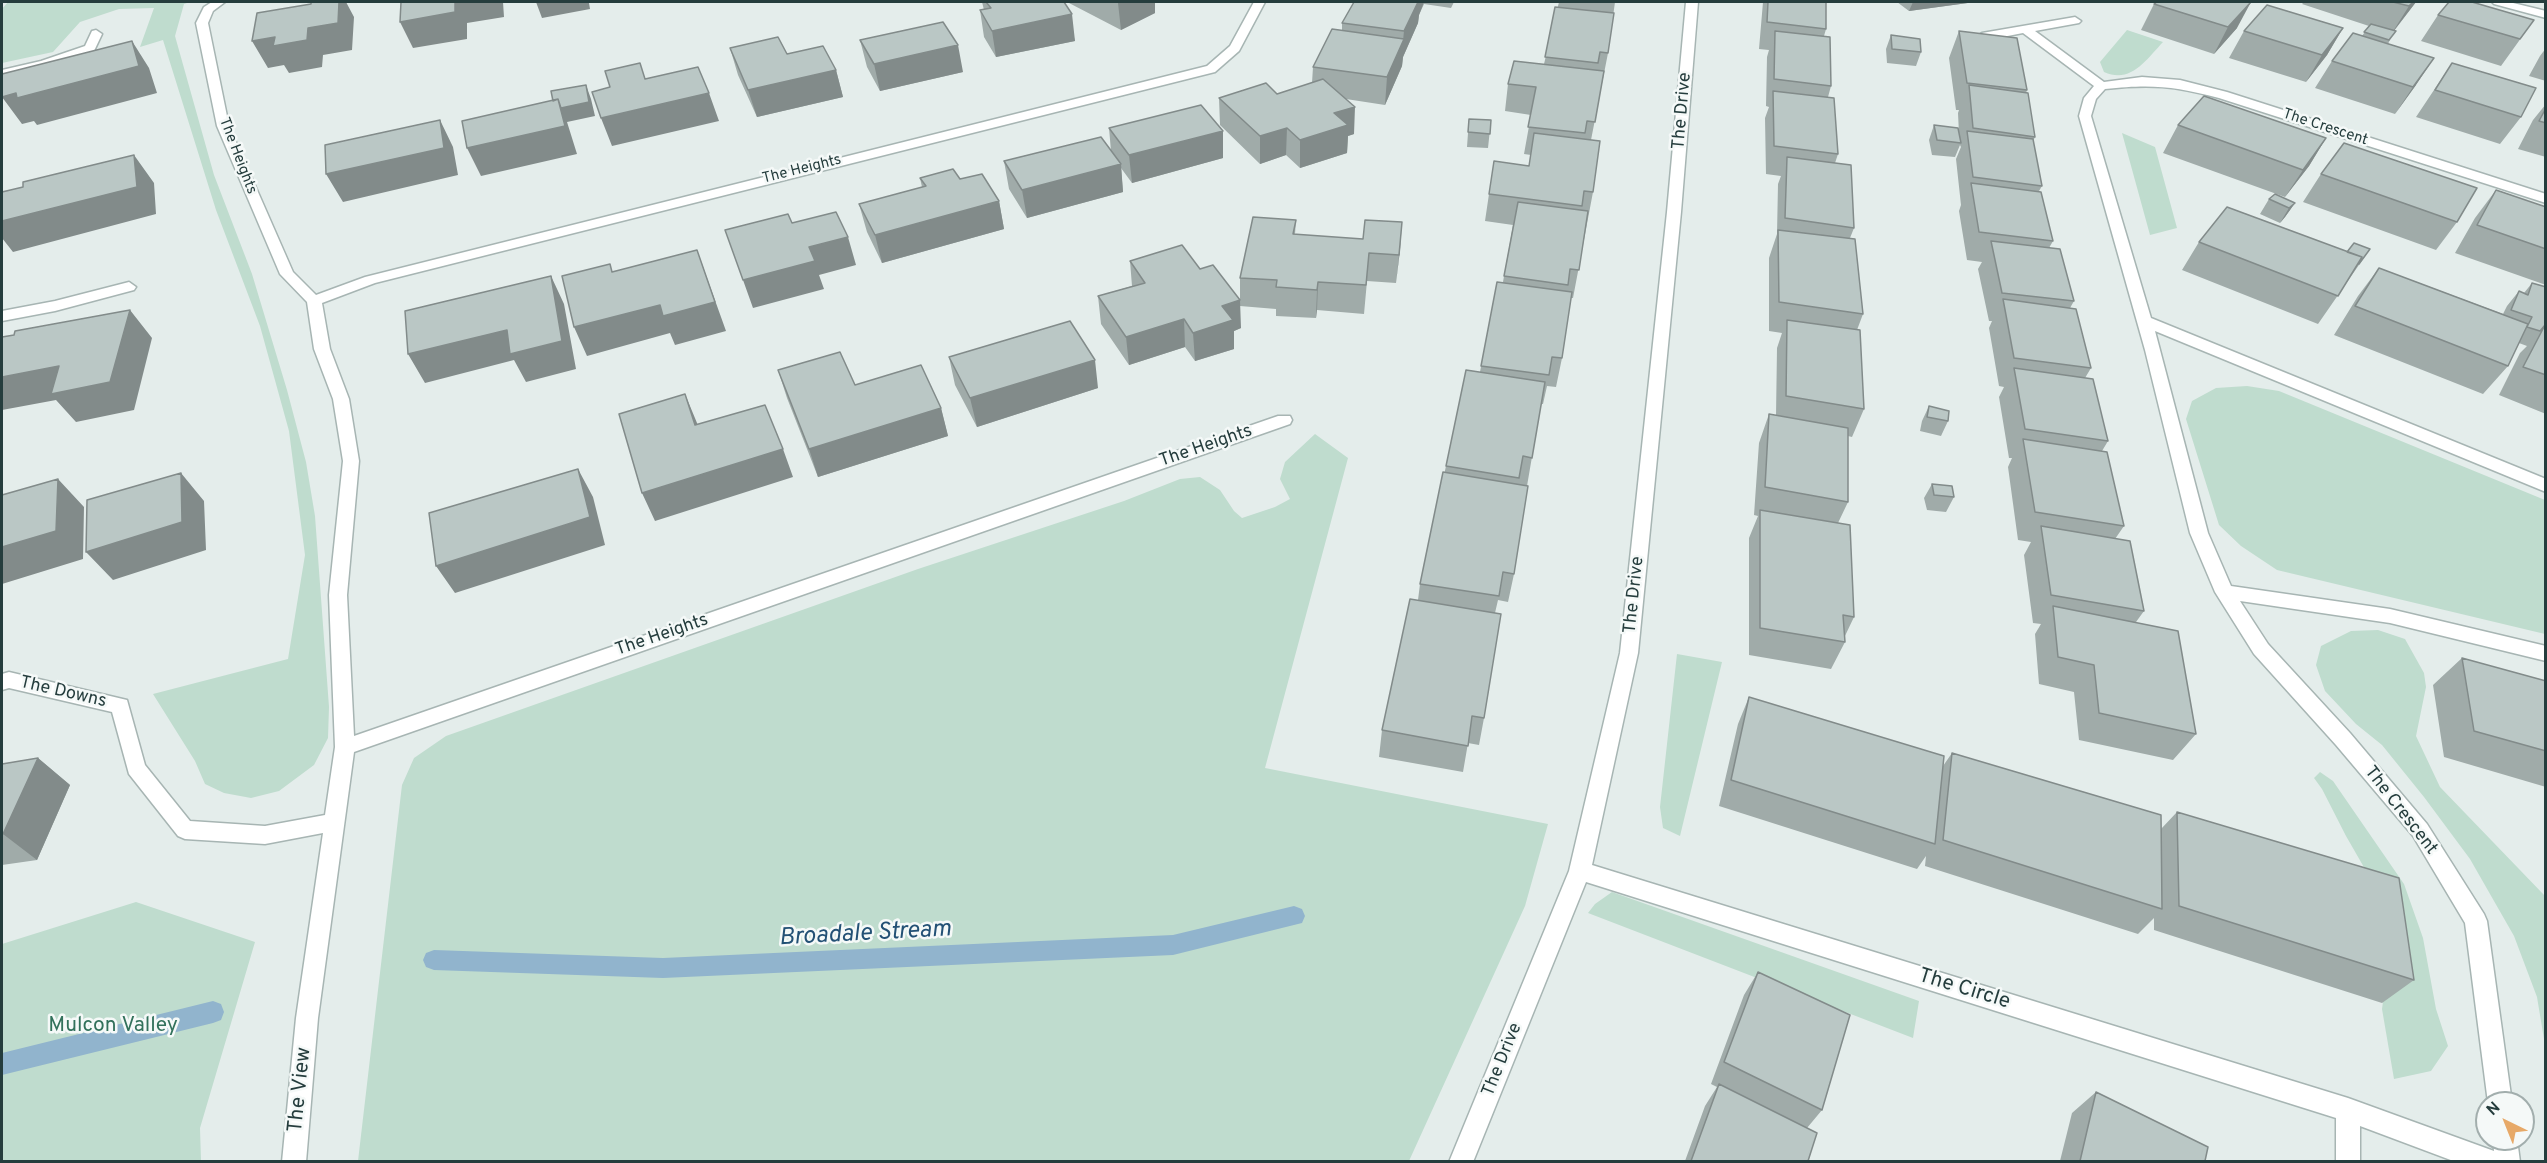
<!DOCTYPE html>
<html>
<head>
<meta charset="utf-8">
<style>
	body { margin:0 }
	#map { position:relative; width:2547px; height:1163px; overflow:hidden; background:#e4edeb; font-family:Overpass,sans-serif }
	canvas { display:block }
	.frame { position:absolute; inset:0; border:3px solid #253d3d; pointer-events:none }
	.north { position:absolute; left:2475px; top:1091px; width:60px; height:60px; box-sizing:border-box; background:#f5f9f8; border:2px solid #a2aead; border-radius:50%; rotate:317deg; font-size:16px; font-weight:700; line-height:24px; text-align:center; color:#253d3d }
	.north::after { content:''; display:block; margin:auto; width:21px; height:27px; background:#e7a968; clip-path:polygon(50% 0,100% 100%,50% 72%,0 100%) }
</style>
</head>
<body>
<div id="map">
<canvas width="2547" height="1163"></canvas>
<div class="frame"></div>
<div class="north">N</div>
</div>
<script>
const ctx = document.querySelector('canvas').getContext('2d');
ctx.lineJoin = 'round';
function paint(path, color) { ctx.fillStyle = color; ctx.fill(path, 'evenodd'); }
function stroke(path, color, width, dash) { ctx.strokeStyle = color; ctx.lineWidth = width; ctx.lineCap = dash ? 'butt' : 'round'; ctx.setLineDash(dash || []); ctx.stroke(path); }
function label(font, color, halo, rows, align = 'center') {
  ctx.font = font + ' Overpass,sans-serif'; ctx.lineWidth = 5; ctx.setLineDash([]); ctx.textBaseline = 'middle'; ctx.strokeStyle = halo; ctx.fillStyle = color; for (const [text, x, y, turn = 0] of rows) {
    ctx.save(); ctx.translate(x, y); ctx.rotate((+turn || 0) * Math.PI / 180); ctx.textAlign = isNaN(turn) ? turn : align; if (halo) ctx.strokeText(text, 0, 0); ctx.fillText(text, 0, 0); ctx.restore();
  }
}
paint(new Path2D(`
	M8,2H190L184,4L175,36L214,175L252,274L287,390L306,462L315,516L329,707L328,738L314,765L279,791L251,798L224,793L205,784L195,761L153,694L288,659L305,555L289,431L260,326L216,210L163,40L140,47L154,8L119,9L80,22L53,52L2,63V9Z
	M2127,30L2163,42C2146,60 2131,84 2104,72L2100,62Z
	M2122,133L2155,147L2177,228L2150,235Z
	M2247,386L2279,391L2545,500V634L2277,570L2241,546L2219,525L2186,419L2192,401L2216,388Z
	M1315,434L1348,458L1265,768L1548,824L1525,906L1409,1161H358L402,785L414,758L446,736L918,569L1124,501L1180,479L1200,477L1220,490L1234,511L1242,518L1275,507L1290,499L1280,479L1285,462Z
	M2378,630L2405,639L2424,673L2426,687L2416,736L2440,787L2545,896V1045L2537,997L2514,936L2470,859L2424,797L2382,745L2356,724L2325,691L2316,665L2321,646L2351,631Z
	M1677,654L1722,662L1680,836L1663,828L1660,807Z
	M2320,772L2333,781L2404,884L2423,938L2436,1009L2448,1046L2431,1071L2394,1079L2382,1009L2386,980L2369,876L2346,836L2322,789L2314,778Z
	M1612,892L1919,1001L1913,1038L1588,913L1595,904Z
	M136,902L255,942L200,1128L201,1161H2V944Z`), '#bfdcce');
paint(new Path2D(`
	M1294,906L1302,909L1305,916L1302,923L1173,955L663,978L434,970L426,967L423,960L426,953L434,950L663,958L1173,935Z
	M213,1001L221,1004L224,1012L221,1020L213,1023L2,1075V1053Z`), '#91b4cd');
const minor = new Path2D(`
	M212,2H225L213,11L208,23L229,126L293,272L316,295L365,277L1207,66L1230,46L1254,2H1265L1239,51L1215,72L375,283L322,303L330,349L349,399L359,461L347,595L354,736L1278,416H1290L1292,420L1290,424L354,752L318,1018L306,1162H282L296,1018L323,833L265,844L185,839L178,836L129,774L112,712L9,688L2,690V674L9,672L127,700L145,765L190,821L265,826L325,815L335,747L329,595L343,461L333,399L314,349L307,302L280,274L217,126L196,23L204,7Z
	M1686,2H1698L1681,212L1638,653L1592,865L2348,1098L2494,1151L2493,1139H2517L2520,1162H2456L2360,1126V1162H2336V1118L1586,882L1473,1162H1449L1569,871L1620,653L1667,212Z
	M2492,2H2509L2546,11V18L2494,4Z
	M2075,17L2081,21L2079,23L2035,31L2104,82L2142,77L2180,80L2227,92L2546,194V203L2219,98C2174,86 2151,84 2105,89L2096,99L2091,116L2151,318L2546,479V492L2155,331L2208,533L2231,586L2390,609L2546,646V661L2390,623L2240,601L2268,644L2350,733L2427,824L2484,914L2487,921L2512,1103H2488L2465,923L2413,836L2336,745L2254,654L2215,592L2190,533L2145,350L2079,116L2084,98L2094,86L2023,33L1982,41L1976,37L1982,33Z
	M96,30L102,34L94,51L49,67L2,78V70L41,61L85,46L92,31Z
	M129,282L136,287L134,290L55,311L2,321V311L55,301Z`);
stroke(minor, '#a7b5b3', 3);
paint(minor, '#fff');
paint(new Path2D(`
	M982,2H1064L1075,41L996,57L984,37L980,10H984Z
	M1069,2H1156H1155V13L1121,30L1069,3Z
	M1354,2H1454L1451,8L1424,4L1419,15L1418,23L1403,57L1402,66L1385,105L1346,99L1354,134L1348,136L1347,153L1300,168L1286,155L1260,164L1220,125L1219,98L1277,94L1312,83L1313,67L1342,31V23Z
	M1559,2H1615L1608,53L1591,140L1593,192L1573,298H1571L1562,358L1556,387L1547,386L1543,404H1541L1527,486L1514,574L1508,602L1498,600L1495,613L1484,718L1479,745L1468,743L1463,772L1379,757L1382,730L1418,600L1420,584L1446,466L1480,372L1497,282H1503L1513,225L1485,221L1489,194L1529,166L1531,155L1524,154L1531,115L1505,111L1508,84L1544,64Z
	M1763,2H1826V29L1824,36L1831,86L1828,97L1838,154L1835,163L1854,228L1850,238L1863,314L1857,330L1864,409L1852,437L1848,436V502L1838,523L1854,617L1844,638L1845,642L1831,669L1749,655V538L1758,516L1754,515L1759,443L1769,414L1776,416L1777,348L1782,333L1769,331V258L1777,234L1778,184L1781,176L1766,174L1765,118L1769,107L1766,106L1767,57L1769,50L1759,49Z
	M1897,2H1975L1909,11Z
	M2304,2H2416L2394,31L2388,44L2416,85L2395,114L2315,88L2332,61L2362,36L2369,26L2302,4Z
	M2154,4L2237,28L2214,54L2141,30Z
	M2438,15L2534,20L2501,66L2421,41Z
	M2343,28L2327,55L2306,82L2229,58L2244,31Z
	M1959,31L2027,90L2026,93L2035,137L2033,141L2042,186L2039,191L2053,241L2049,248L2074,301L2070,308L2091,368L2085,378L2108,441L2102,451L2124,526L2115,539L2144,611L2136,622L2196,734L2173,760L2079,740L2074,692L2039,684L2035,634L2041,624L2033,623L2024,555L2031,542L2018,540L2008,467L2012,458H2009L1999,397L2004,387L1999,386L1989,328L1992,321H1989L1978,269L1982,262L1967,260L1959,211L1961,205L1956,159L1961,147L1960,145L1955,157L1932,155L1929,140L1934,125L1959,134L1958,113L1959,110H1956L1949,58Z
	M1891,35L1921,52L1916,66L1887,63L1886,49Z
	M860,40L963,72L880,91L867,67Z
	M730,48L787,54L836,70L843,97L757,117L738,75Z
	M2546,48V81L2529,76L2540,56Z
	M2452,63L2521,117L2500,144L2416,117Z
	M2546,104V157L2518,149L2533,120Z
	M1469,119L1491,120L1488,148L1467,147Z
	M2178,125L2326,138L2309,166L2285,197L2163,153Z
	M1109,128L1223,158L1132,183L1121,168L1123,192L1027,218L1009,189L1004,161L1111,151Z
	M2321,174L2457,222L2436,250L2303,202Z
	M920,178L960,179L999,201L1004,229L882,263L867,232L859,204L922,187Z
	M2496,190L2546,207V285L2455,253L2475,218Z
	M2269,199L2295,203L2285,217L2280,223L2260,214Z
	M1296,220L1295,234L1400,250L1396,283L1367,281L1364,314L1317,310L1316,318L1276,316V309L1240,306V278Z
	M2199,242L2347,252L2370,249L2318,324L2182,270Z
	M1130,261L1241,328L1234,331V349L1195,361L1185,347L1129,365L1101,324L1098,296L1132,286Z
	M2379,268L2503,314L2507,306L2519,291L2524,293L2532,283L2546,287V414L2499,395L2520,353L2527,346L2519,343L2508,366L2483,394L2334,335L2358,296Z
	M949,357L1098,388L977,427L955,385Z
	M778,370L855,385L941,408L948,436L818,477L787,398Z
	M1929,406L1948,421L1941,436L1920,431L1922,421Z
	M1932,484L1954,497L1946,512L1927,510L1924,498Z
	M2462,658L2546,681V787L2444,757L2433,685Z
	M1749,697L1943,766L1952,753L2161,829L2177,812L2414,980L2382,1003L2154,930V918L2138,934L1925,866L1926,856L1917,869L1719,806L1738,724Z
	M38,758L70,785L37,860L2,865V764Z
	M1758,972L1822,1110L1807,1128L1808,1161H1685L1705,1106L1717,1087L1711,1084L1744,995Z
	M2096,1092L2205,1161H2060L2072,1113Z`), '#a0aba9');
paint(new Path2D(`
	M339,2H346L354,17L352,50L323,55L322,67L289,73L284,65L268,68L252,41L308,28Z
	M455,2H503L504,17L467,23V39L413,48L400,22Z
	M536,2H596L589,3L590,9L542,18Z
	M1122,2H1156H1155V13L1121,30L1118,3Z
	M1418,2H1424L1419,15L1418,23L1403,57L1402,66L1385,105L1387,77L1403,41L1404,31Z
	M1913,2H1975L1909,11Z
	M2251,2L2237,28L2214,54L2228,27Z
	M2413,2H2416L2392,33L2409,6Z
	M1072,14L1075,41L996,57L992,31Z
	M2343,28L2327,55L2306,82L2322,55Z
	M132,41L149,68L157,93L37,125L34,121L22,124L2,97Z
	M958,45L963,72L880,91L874,64Z
	M2434,58L2416,85L2395,114L2413,87Z
	M836,70L843,97L757,117L748,90Z
	M586,85L591,99L595,116L567,122L577,154L481,176L467,148Z
	M709,93L719,121L612,146L601,118Z
	M1355,107L1354,134L1348,136L1347,153L1300,168V140L1334,113Z
	M440,120L453,147L458,175L343,202L326,174Z
	M1287,128L1286,155L1260,164V136Z
	M1223,131V158L1132,183L1129,155Z
	M2326,138L2309,166L2285,197L2303,170Z
	M134,155L154,183L156,214L13,252L2,238V221Z
	M1121,164L1123,192L1027,218L1022,190Z
	M999,201L1004,229L882,263L875,235Z
	M2295,203L2285,217L2280,223L2289,208Z
	M1402,222L1400,250L1396,283L1399,255Z
	M848,237L856,265L819,275L824,289L753,308L743,280L809,247Z
	M697,250L726,331L675,345L670,333L587,356L574,327Z
	M551,276L564,304L576,369L526,382L514,360L425,383L408,354Z
	M1318,282L1317,310L1316,318L1317,290Z
	M1240,300L1241,328L1234,331V349L1195,361L1193,333L1222,306Z
	M130,310L152,338L134,410L76,422L56,400L2,410V377Z
	M1184,319L1185,347L1129,365L1126,337Z
	M1095,360L1098,388L977,427L970,398Z
	M685,394L697,423L707,454L695,425Z
	M941,408L948,436L818,477L809,449Z
	M783,449L793,477L655,521L642,493Z
	M578,469L593,497L605,545L455,593L436,566Z
	M181,473L204,501L206,550L113,580L86,552Z
	M58,479L84,507L83,559L2,584V547Z
	M38,758L70,785L37,860L3,834Z`), '#828b8a');
const building = new Path2D(`
	M311,2H339L338,23L308,28L307,40L273,46L275,37L252,41L257,13L311,4Z
	M401,2H455V12L400,22Z
	M986,2H1064L1072,14L992,31L980,10L991,8Z
	M1354,2H1418L1404,31L1342,23Z
	M1768,2H1826V29L1767,22Z
	M2157,2H2251L2228,27L2154,4Z
	M2393,2H2413L2409,6Z
	M2449,2H2472L2534,20L2520,39L2438,15Z
	M2267,5L2343,28L2322,55L2244,31Z
	M1555,7L1614,13L1608,53L1600,52L1598,63L1545,57Z
	M943,22L958,45L874,64L860,40Z
	M2371,24L2396,31L2389,40L2364,32Z
	M1332,29L1404,39L1387,77L1313,67Z
	M1775,31L1830,37L1831,86L1774,79Z
	M1959,31L2017,38L2027,90L1967,83Z
	M2353,33L2434,58L2413,87L2332,61Z
	M1891,35L1920,39L1921,52L1892,49Z
	M778,37L787,54L823,46L836,70L748,90L730,48Z
	M132,41L139,66L17,98L16,93L2,97V74Z
	M1514,61L1604,71L1595,122L1587,121L1585,133L1528,127L1536,87L1508,84Z
	M640,63L645,79L698,67L709,93L601,118L592,92L610,87L605,71Z
	M2452,63L2536,88L2521,117L2435,90Z
	M1323,79L1355,107L1334,113L1348,125L1300,140L1287,128L1260,136L1219,98L1266,83L1277,94Z
	M586,85L589,102L561,108L558,99L553,101L551,91Z
	M1969,85L2028,93L2035,137L1973,128Z
	M1773,91L1834,98L1838,154L1774,146Z
	M2204,96L2326,138L2303,170L2178,125Z
	M558,99L565,126L467,148L462,121Z
	M1201,105L1223,131L1129,155L1109,128Z
	M2546,108V123L2539,121Z
	M1469,119L1491,120L1490,134L1468,132Z
	M440,120L444,148L326,174L325,145Z
	M1934,125L1958,128L1961,143L1937,140Z
	M1967,131L2033,139L2042,186L1973,177Z
	M1534,133L1600,141L1593,192L1584,191L1582,206L1489,194L1494,161L1529,166Z
	M1101,137L1121,164L1022,190L1004,161Z
	M2344,143L2477,188L2457,222L2321,174Z
	M134,155L137,187L2,221V192L23,187V182Z
	M1787,157L1851,165L1854,228L1785,218Z
	M953,169L960,179L982,174L999,201L875,235L859,204L926,186L920,178Z
	M1971,183L2041,192L2053,241L1979,232Z
	M2496,190L2546,207V249L2477,225Z
	M2275,194L2295,203L2289,208L2269,199Z
	M1518,202L1588,211L1579,270L1570,269L1568,285L1504,276Z
	M2227,207L2362,257L2338,296L2199,242Z
	M836,212L848,237L809,247L815,261L743,280L725,230L788,214L792,223Z
	M1253,217L1296,220L1293,234L1363,239L1365,220L1402,222L1399,255L1369,253L1366,285L1318,282L1317,290L1276,287L1277,280L1240,278Z
	M1778,230L1855,239L1863,314L1779,302Z
	M1991,241L2060,249L2074,301L2002,293Z
	M2354,243L2370,249L2359,264H2358L2362,257L2347,252Z
	M1182,245L1200,269L1213,265L1240,300L1222,306L1233,320L1193,333L1184,319L1126,337L1098,296L1145,283L1130,261Z
	M697,250L715,302L663,316L660,305L574,327L562,276L610,264L612,272Z
	M2379,268L2528,324L2508,366L2355,306Z
	M551,276L562,341L510,354L507,330L408,354L405,311Z
	M1497,282L1572,292L1562,358L1552,357L1549,375L1481,366Z
	M2532,283L2546,287V325H2545L2540,331L2527,327L2532,317L2511,310L2519,291L2528,295Z
	M2003,299L2076,309L2091,368L2014,358Z
	M130,310L110,382L51,394L59,366L2,377V337L14,335L15,331Z
	M1787,320L1860,330L1864,409L1786,396Z
	M1070,321L1095,360L970,398L949,357Z
	M2545,325H2546V375L2523,367Z
	M840,352L855,385L921,365L941,408L809,449L778,370Z
	M2014,368L2093,379L2108,441L2025,429Z
	M1466,370L1545,382L1532,458L1523,456L1519,478L1446,466Z
	M685,394L695,425L765,405L783,449L642,493L619,414Z
	M1929,406L1949,411L1948,421L1927,417Z
	M1769,414L1848,428V502L1765,487Z
	M2023,439L2107,452L2124,526L2035,512Z
	M578,469L590,517L436,566L429,513Z
	M1443,472L1528,486L1514,574L1503,572L1499,596L1420,584Z
	M181,473L182,522L86,552L87,500Z
	M58,479L56,531L2,547V495Z
	M1932,484L1952,486L1954,497L1934,495Z
	M1760,510L1850,525L1854,617L1843,615L1845,642L1760,628Z
	M2041,526L2130,541L2144,611L2051,595Z
	M1410,599L1501,614L1484,718L1472,716L1468,746L1382,730Z
	M2053,606L2178,631L2196,734L2099,713L2094,665L2058,657Z
	M2462,658L2546,681V751L2474,731Z
	M1749,697L1944,756L1935,844L1731,780Z
	M1952,753L2161,815L2162,909L1943,840Z
	M38,758L3,834H2V764Z
	M2177,812L2399,878L2414,980L2179,906Z
	M1758,972L1850,1015L1822,1110L1724,1062Z
	M1719,1084L1817,1133L1808,1161H1691Z
	M2096,1092L2208,1147L2205,1161H2080Z`);
paint(building, '#bac7c5');
stroke(building, '#828b8a', 1.5);
label('15px', '#253d3d', '#f5f9f8', [
	["The Crescent",2325,128,18],
	["The Heights",237,156,69],
	["The Heights",802,170,-14]
]);
label('18px', '#253d3d', '#f5f9f8', [
	["The Drive",1683,111,-85],
	["The Heights",1206,447,-19],
	["The Drive",1635,595,-84],
	["The Heights",662,636,-19],
	["The Downs",63,693,13],
	["The Crescent",2400,811,52],
	["The Drive",1503,1060,-68]
]);
label('21px', '#253d3d', '#f5f9f8', [
	["The Circle",1964,990,17],
	["The View",301,1090,-84]
]);
label('21px', '#32715b', '#f5f9f8', [
	["Mulcon Valley",113,1027]
]);
label('italic 24px', '#235175', '#f5f9f8', [
	["Broadale Stream",865,935,-3]
]);
</script>
</body>
</html>
